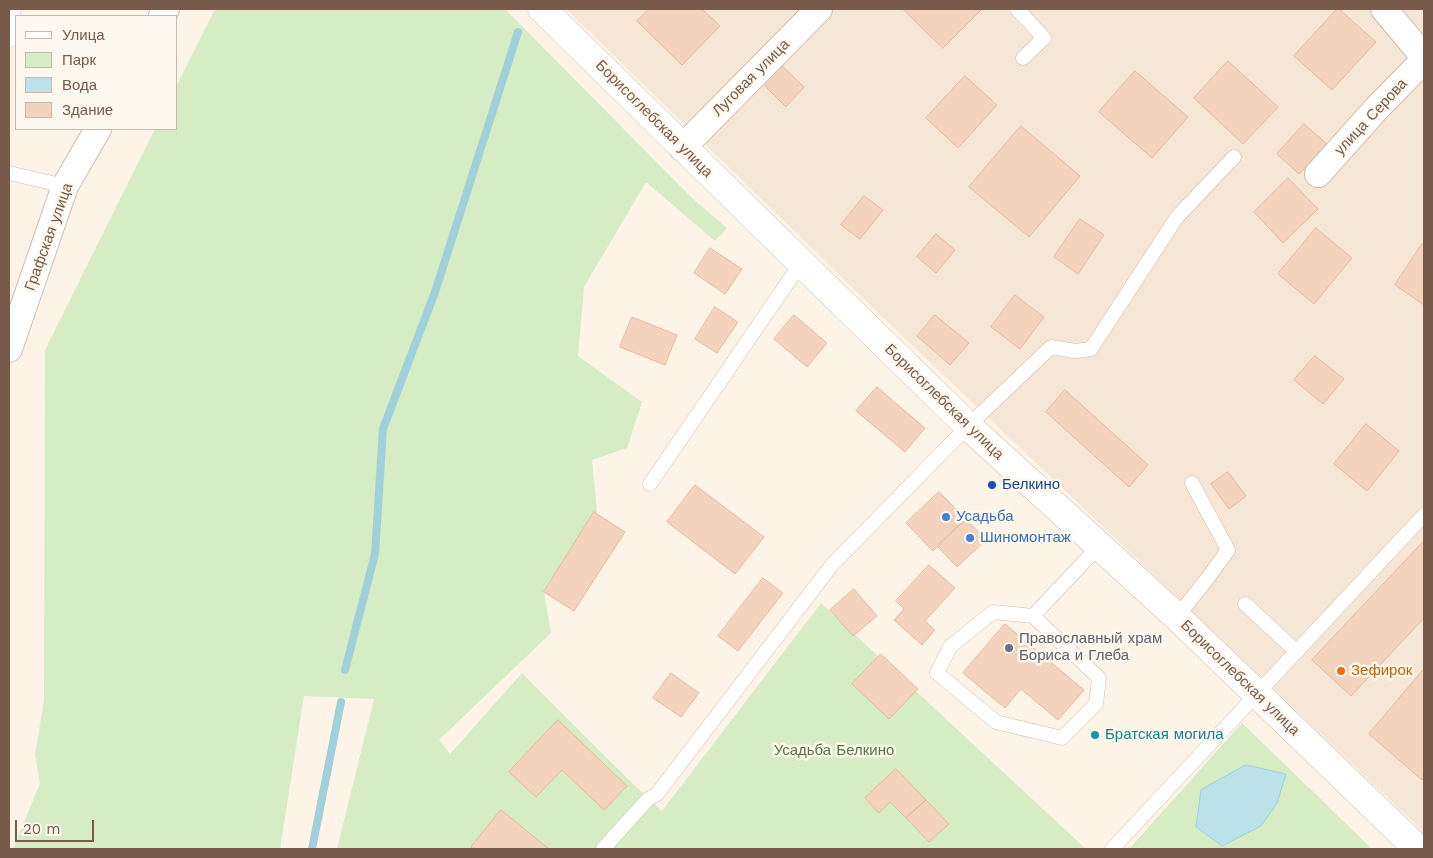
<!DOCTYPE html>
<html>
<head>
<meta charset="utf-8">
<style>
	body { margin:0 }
	#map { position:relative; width:1433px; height:858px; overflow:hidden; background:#fdf4e7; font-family:"Work Sans",sans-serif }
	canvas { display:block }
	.frame { position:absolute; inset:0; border:10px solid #785a4a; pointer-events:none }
	.legend { position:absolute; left:15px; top:15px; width:162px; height:115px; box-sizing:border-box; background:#fff8ee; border:1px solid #c9b9ac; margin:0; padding:6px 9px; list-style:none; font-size:15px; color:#785a4a }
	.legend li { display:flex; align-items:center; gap:10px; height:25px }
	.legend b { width:25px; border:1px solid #c9b9ac }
	.scale { position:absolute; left:15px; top:820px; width:79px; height:22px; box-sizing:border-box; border:2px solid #785a4a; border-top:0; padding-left:6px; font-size:15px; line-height:18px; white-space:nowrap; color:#785a4a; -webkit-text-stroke:4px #fff8ee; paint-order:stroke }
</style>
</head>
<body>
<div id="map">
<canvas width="1433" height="858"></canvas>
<div class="frame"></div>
<ul class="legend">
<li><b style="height:6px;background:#fff"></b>Улица</li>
<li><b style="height:14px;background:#d5ecc4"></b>Парк</li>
<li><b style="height:14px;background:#bae2e8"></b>Вода</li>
<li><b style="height:14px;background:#f4d3be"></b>Здание</li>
</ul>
<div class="scale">20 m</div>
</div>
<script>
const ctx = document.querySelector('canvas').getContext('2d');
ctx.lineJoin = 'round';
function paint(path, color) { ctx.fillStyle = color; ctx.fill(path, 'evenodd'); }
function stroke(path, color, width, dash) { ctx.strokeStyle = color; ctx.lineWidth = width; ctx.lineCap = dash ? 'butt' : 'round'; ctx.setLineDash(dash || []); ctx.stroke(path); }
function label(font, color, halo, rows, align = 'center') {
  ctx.font = font + ' "Work Sans",sans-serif'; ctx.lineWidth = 5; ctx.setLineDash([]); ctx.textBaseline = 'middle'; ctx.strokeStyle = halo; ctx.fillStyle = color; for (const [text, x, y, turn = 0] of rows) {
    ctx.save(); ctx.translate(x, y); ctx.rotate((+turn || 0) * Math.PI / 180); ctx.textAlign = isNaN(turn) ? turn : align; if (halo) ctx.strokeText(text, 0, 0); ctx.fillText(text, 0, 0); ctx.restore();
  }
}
paint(new Path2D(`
	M566,9H1424V832L895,329Z`), '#f5e6d5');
paint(new Path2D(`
	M215,9H505L693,199L727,228L715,241L646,182L584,287L578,356L642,402L627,448L592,460L597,513L544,592L551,633L439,740L450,754L522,673L633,784L662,811L821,603L1086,849H337L374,699L304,696L280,849H13L40,783L35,755L44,701L45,350L155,129H176V87Z
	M1242,723L1370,847L1367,849H1129Z`), '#d5ecc4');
const water = new Path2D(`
	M1246,765L1286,774L1277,803L1261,826L1222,846L1196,827L1201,790Z`);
paint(water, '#bae2e8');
stroke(water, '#a0d1da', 1);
stroke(new Path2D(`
	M345,670L375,554L383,429L435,292L518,32
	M312,849L341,702`), '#a0d1da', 8);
const building = new Path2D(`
	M649,9H702L720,26L682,65L637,21Z
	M903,9H979L981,10L943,48Z
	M1337,9H1339L1376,42L1332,90L1294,56Z
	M1228,61L1278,107L1243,144L1194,98Z
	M781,65L804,87L786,107L763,84Z
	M1135,71L1188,117L1152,158L1099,112Z
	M965,76L997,105L958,148L926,118Z
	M1304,124L1327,144L1299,174L1277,154Z
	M1021,126L1080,176L1029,237L969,187Z
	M1288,178L1318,209L1283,243L1254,212Z
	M864,196L883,210L860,239L841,225Z
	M1080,219L1104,235L1078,274L1054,257Z
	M1316,228L1352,258L1314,304L1278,274Z
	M936,234L955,250L936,273L917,257Z
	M1422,244L1424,245V305L1395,285Z
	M710,248L742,269L725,294L694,273Z
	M1015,295L1044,317L1020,349L991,327Z
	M715,307L738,322L717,353L695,339Z
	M794,315L827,343L807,367L774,339Z
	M935,315L969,343L950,365L917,336Z
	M632,317L677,335L665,365L620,347Z
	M1315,356L1344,379L1323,404L1294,380Z
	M877,387L925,428L905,452L856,411Z
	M1065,390L1148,465L1129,487L1046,412Z
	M1366,424L1399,451L1367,491L1334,464Z
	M1228,472L1246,496L1229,509L1211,484Z
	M695,485L764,537L735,574L667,522Z
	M939,492L966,519L933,551L906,523Z
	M594,512L625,532L574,611L544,592Z
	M966,519L986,540L957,567L937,546Z
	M1424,541V618L1351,696L1312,660Z
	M929,565L955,588L925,621L935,630L922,645L894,620L904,609L896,601Z
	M763,578L783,593L738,651L718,636Z
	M854,589L877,616L853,636L830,610Z
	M1005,624L1084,690L1058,720L1021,689L1005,708L963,673Z
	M881,654L918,689L889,719L852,684Z
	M1424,669V777L1422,780L1369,734Z
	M671,673L699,693L681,717L653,698Z
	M558,720L627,786L604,810L562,770L536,797L509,772Z
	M896,769L926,800L906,818L890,802L879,813L865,798Z
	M926,800L949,824L929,842L906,818Z
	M501,810L549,849H474L471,847Z`);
paint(building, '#f4d3be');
stroke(building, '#e7b99d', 1);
const lane = new Path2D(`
	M1017,9L1044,38L1023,58
	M9,41L14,9
	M9,173L65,186
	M650,484L801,263
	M1245,604L1296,651
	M1033,616L1099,678L1096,704L1062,738L996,722L937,673L950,647L993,612L1033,616L1099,546
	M1177,617L1210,575L1228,550L1192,483
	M603,849L648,799L657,794L831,566L968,426L1051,347L1075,351L1091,349L1177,217L1234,157
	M1112,849L1424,515`);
const street = new Path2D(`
	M1384,9L1424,57
	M162,16L166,9
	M682,148L819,9
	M1318,174L1377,108L1424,60
	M9,349L65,186L98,129`);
const secondary = new Path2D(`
	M542,9L968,426L1177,617L1418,849`);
stroke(lane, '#d0bcac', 15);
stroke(street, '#d0bcac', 28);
stroke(secondary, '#d5beac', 29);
stroke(lane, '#fff', 14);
stroke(street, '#fff', 26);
stroke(secondary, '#fff', 28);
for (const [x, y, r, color] of [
	[992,485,5,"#1a4fb4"],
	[946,517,5,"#3f7fe0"],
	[970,538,5,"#3f7fe0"],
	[1009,648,5,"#6b7280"],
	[1341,671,5,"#e8710a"],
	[1095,735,5,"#0f9aa8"]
]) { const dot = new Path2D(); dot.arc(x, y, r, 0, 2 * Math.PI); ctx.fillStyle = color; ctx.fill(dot); stroke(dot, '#fff8ee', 2); }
label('15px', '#785a4a', '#fff8ee', [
	["Луговая улица",751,78,-45],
	["улица Серова",1371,117,-47],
	["Борисоглебская улица",654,119,45],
	["Графская улица",49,237,-70],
	["Борисоглебская улица",944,402,44],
	["Борисоглебская улица",1240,678,44]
]);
label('15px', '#164399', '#fff8ee', [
	["Белкино",1002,485]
], 'left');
label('15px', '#366cbe', '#fff8ee', [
	["Усадьба",956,517],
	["Шиномонтаж",980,538]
], 'left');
label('15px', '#5b616d', '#fff8ee', [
	["Православный храм",1019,639],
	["Бориса и Глеба",1019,656]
], 'left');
label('15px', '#c56008', '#fff8ee', [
	["Зефирок",1351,671]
], 'left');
label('15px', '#0d838f', '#fff8ee', [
	["Братская могила",1105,735]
], 'left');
label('15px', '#50793f', '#fff8ee', [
	["Усадьба Белкино",834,751]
]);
</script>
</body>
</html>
